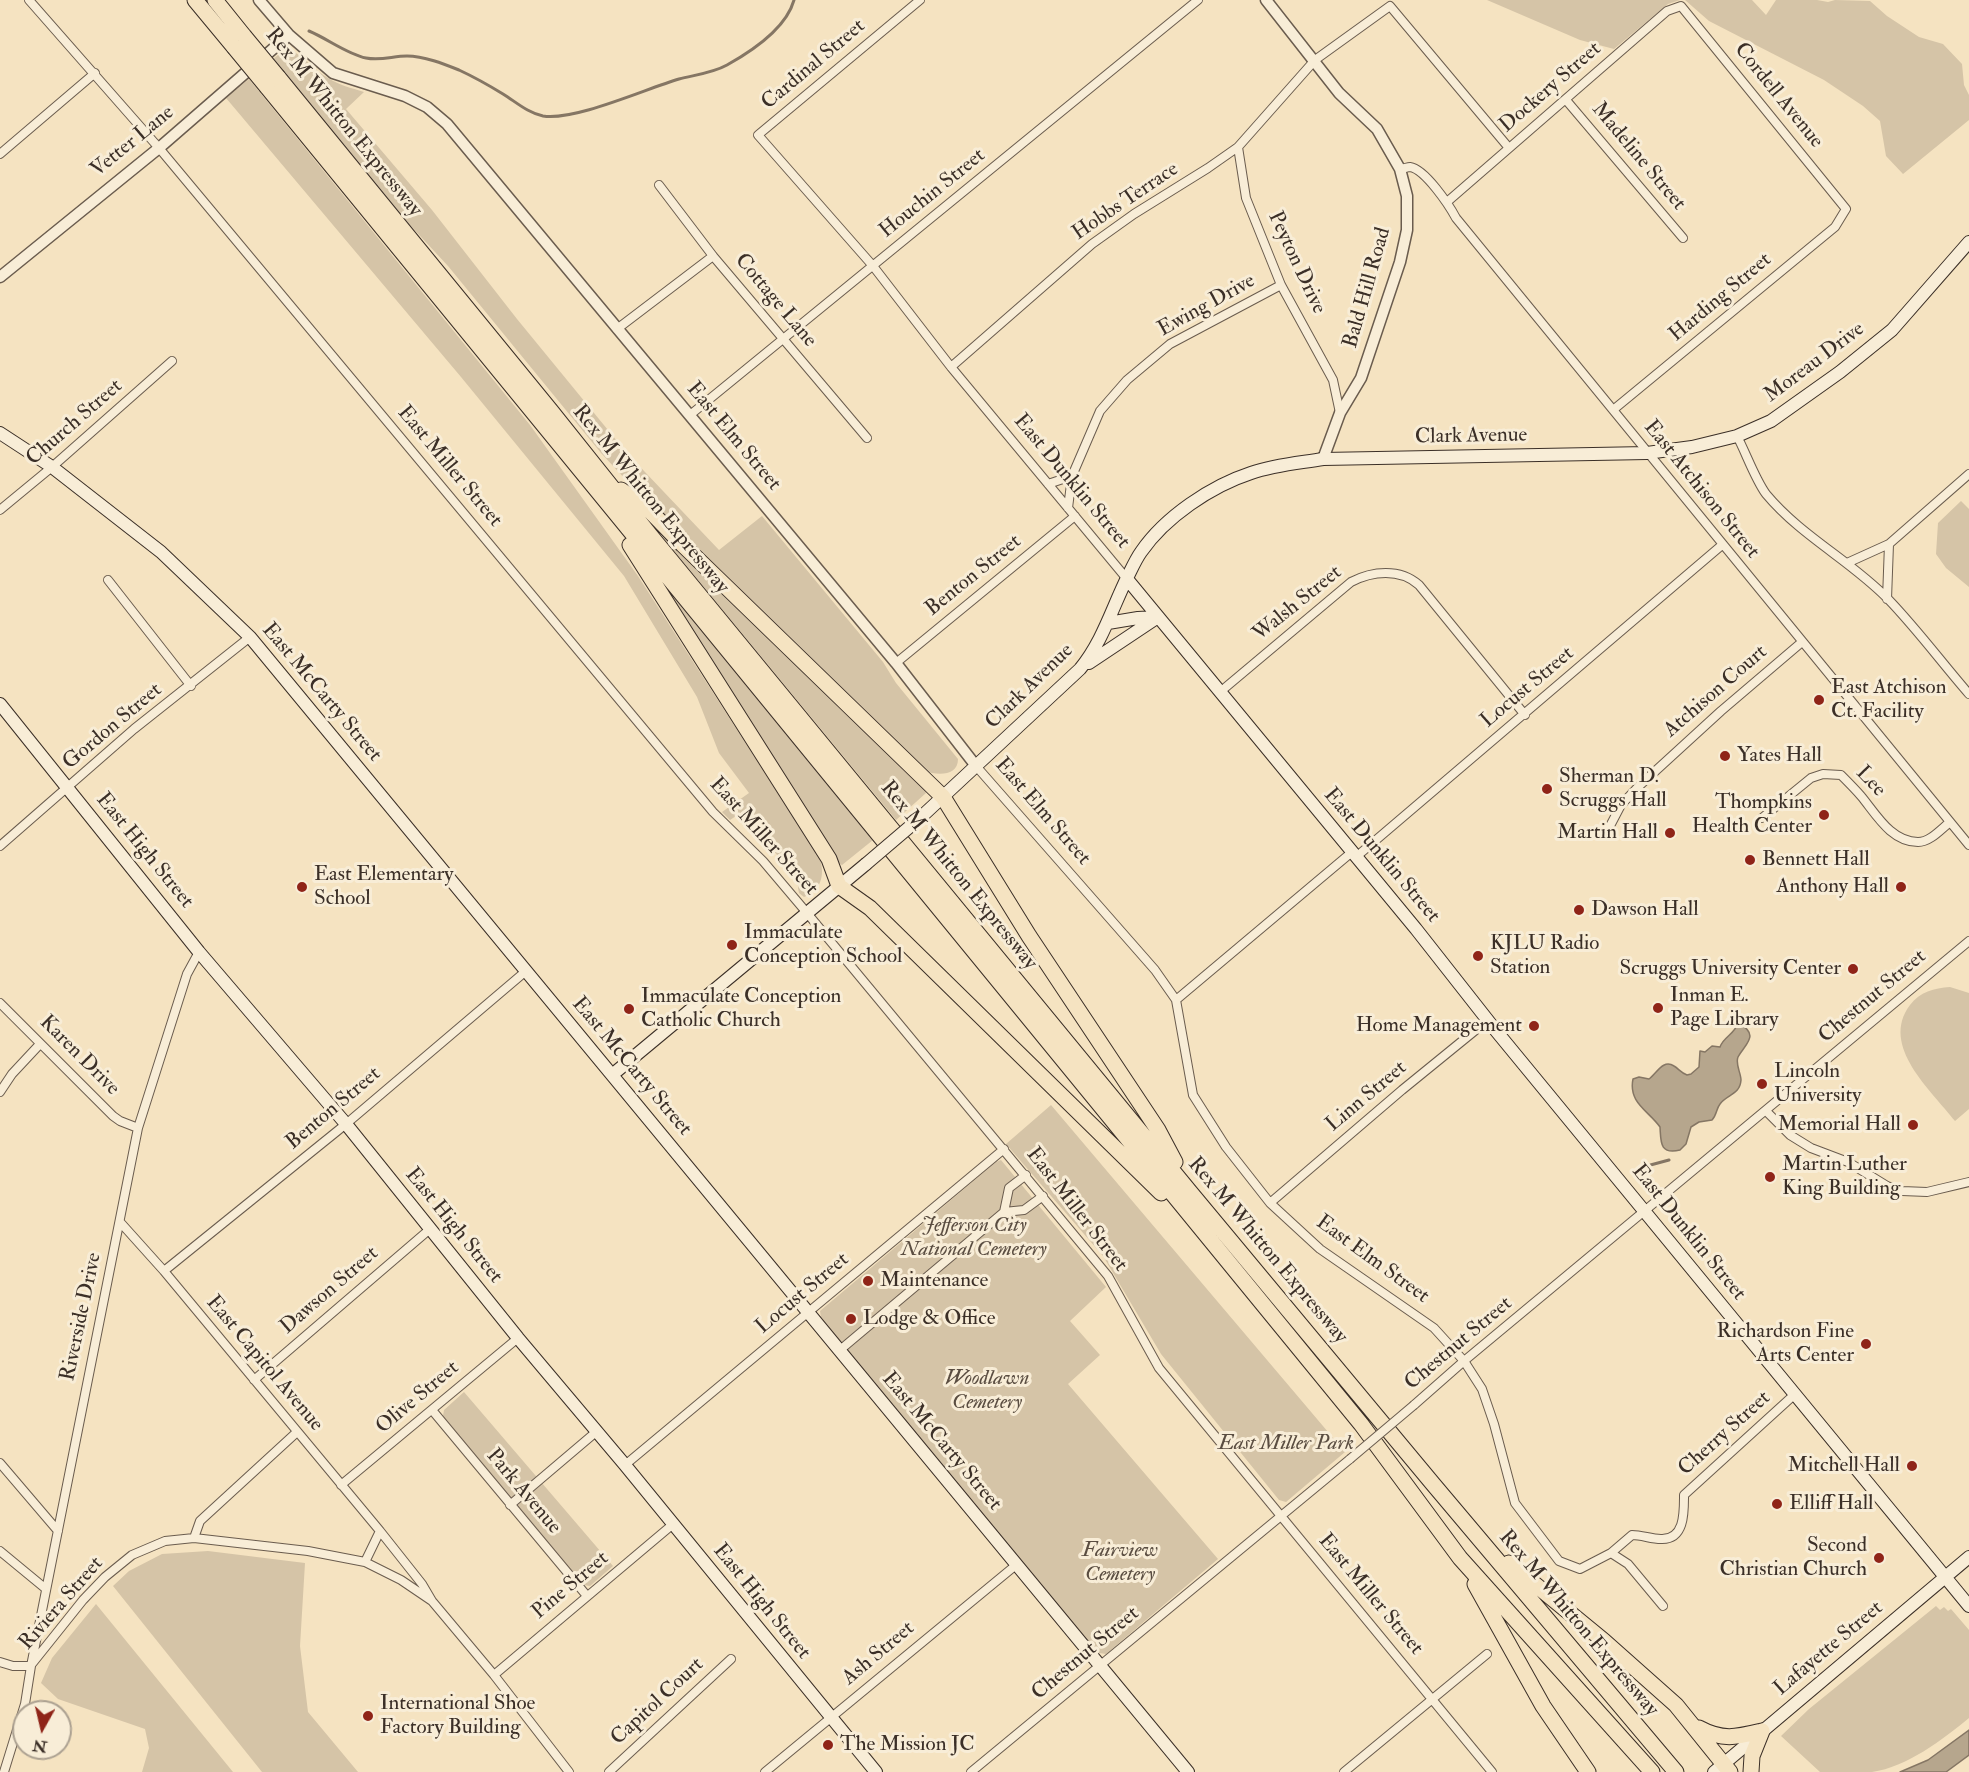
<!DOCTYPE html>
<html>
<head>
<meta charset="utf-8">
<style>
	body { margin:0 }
	#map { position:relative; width:1969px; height:1772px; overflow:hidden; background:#f5e3c1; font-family:"IM FELL Double Pica",serif }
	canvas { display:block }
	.north { position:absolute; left:12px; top:1700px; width:60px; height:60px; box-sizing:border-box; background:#f8edd7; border:2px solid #aca191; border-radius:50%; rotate:188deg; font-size:16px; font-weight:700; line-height:24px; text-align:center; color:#3b2f27 }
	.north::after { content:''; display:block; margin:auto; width:21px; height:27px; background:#8f2418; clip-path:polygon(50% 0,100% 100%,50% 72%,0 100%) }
</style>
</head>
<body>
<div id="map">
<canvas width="1969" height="1772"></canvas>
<div class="north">N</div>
</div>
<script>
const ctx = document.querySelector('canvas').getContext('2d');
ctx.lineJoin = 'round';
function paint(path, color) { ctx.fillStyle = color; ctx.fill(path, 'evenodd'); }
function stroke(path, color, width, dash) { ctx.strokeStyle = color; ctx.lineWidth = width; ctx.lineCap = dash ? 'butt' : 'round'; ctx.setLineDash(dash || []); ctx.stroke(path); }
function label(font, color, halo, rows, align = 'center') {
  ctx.font = font + ' "IM FELL Double Pica",serif'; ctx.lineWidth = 6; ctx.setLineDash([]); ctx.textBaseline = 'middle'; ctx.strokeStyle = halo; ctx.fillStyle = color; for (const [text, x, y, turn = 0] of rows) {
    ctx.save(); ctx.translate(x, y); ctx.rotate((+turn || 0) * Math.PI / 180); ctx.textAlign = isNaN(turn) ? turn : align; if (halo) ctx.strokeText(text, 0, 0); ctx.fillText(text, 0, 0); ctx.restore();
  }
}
paint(new Path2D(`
	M1487,0H1680L1668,4L1614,49L1580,40Z
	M1685,0H1752L1766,15L1776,0H1817L1828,2L1835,0L1870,1L1887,16L1919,37L1943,44L1962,64L1964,85L1969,95V120L1903,174L1886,156L1880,121L1863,106L1824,80L1709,21Z
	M289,50C304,55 314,70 328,78C339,85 351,88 364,92L346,109L432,210L517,319L626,452L719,550L762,516L883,662L896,683L958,759C958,777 937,775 924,771L665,522L601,453L448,266L395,209L273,59L283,51Z
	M249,79L530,425L638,576L820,859C825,875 821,891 804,897L799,893L798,888L800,883L742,812L730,820L722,812L749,793L719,753L697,697L624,576L461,377L226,98Z
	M1961,501L1969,509V587L1946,568L1936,554L1938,523Z
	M662,533L926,789V793L896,820L665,540Z
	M664,586L873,840L842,865L836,862Z
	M1950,987L1969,993V1109L1955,1121C1932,1091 1879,1046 1910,1005C1920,992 1934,988 1950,987Z
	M1051,1105L1345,1452L1286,1502L1279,1500L1161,1354L1103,1256L1006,1144Z
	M1001,1160L1106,1287L1070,1321L1100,1355L1068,1384L1218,1559L1106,1654L1093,1652C1005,1537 911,1429 821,1317L820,1311L996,1162Z
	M464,1392L613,1566L590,1586L583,1585L443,1416L444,1410Z
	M208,1551L305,1563L300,1646L308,1712L358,1772H262L113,1586L129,1571L162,1554Z
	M96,1604L233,1772H142L149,1748L145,1729L58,1699L41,1683L52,1658Z
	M1936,1606L1940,1610L1944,1607L1948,1611L1951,1609L1969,1630V1718C1942,1740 1907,1767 1872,1772C1855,1772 1837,1772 1820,1772L1781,1736L1809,1709Z`), '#d5c4a7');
const water = new Path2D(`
	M1738,1023C1761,1035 1745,1044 1738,1057C1735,1064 1741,1073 1741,1080C1740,1095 1727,1094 1720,1104C1716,1109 1717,1115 1712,1120L1699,1122L1691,1127L1686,1144L1680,1150C1659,1155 1661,1141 1660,1127C1649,1111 1628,1103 1633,1079L1639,1077L1649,1079C1657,1073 1663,1059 1674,1066C1679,1069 1681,1073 1687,1075L1691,1074L1699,1067L1700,1051L1705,1052L1712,1046L1720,1047C1723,1037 1735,1034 1738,1023Z
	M1969,1730V1755L1946,1772H1900L1928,1760Z`);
paint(water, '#b6a68d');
stroke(water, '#857664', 1.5);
stroke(new Path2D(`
	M309,31C328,39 347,54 366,58C381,61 393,56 407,56C424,56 444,64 459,70C474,77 490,86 503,94C516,102 528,113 543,116C575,121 645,89 679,79C694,75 713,73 727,65C752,51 786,29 794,0
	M1643,1167L1669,1160`), '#857664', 3);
const minor = new Path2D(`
	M29,0L159,148L713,812L763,861L807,913L1108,1276L1159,1368L1492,1772
	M920,0L758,135L873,266L951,367L1127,579
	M1566,100L1683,238
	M1238,147L1246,198L1281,285L1333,380L1340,413
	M0,154L95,73
	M1400,169C1402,169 1408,167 1410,167C1425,169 1449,205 1456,218L1969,845
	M659,185L713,256L867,438
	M1447,202L1667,11L1681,6L1846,209L1835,227L1613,410
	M617,329L713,256
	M951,367L1092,244L1134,214L1208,168L1238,147L1315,60L1390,6L1509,148
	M690,415L1198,0
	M1737,436C1746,453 1755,479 1766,494C1802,537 1850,560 1888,599C1917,629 1942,663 1969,694
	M1048,484L1072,476L1100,411L1127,380L1170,344L1281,285
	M1068,508L1072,476
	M0,510L52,467L172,361
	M1847,563L1889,544L1969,474
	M108,580L191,686
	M1887,599L1889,544
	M896,663L1075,516
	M1220,692L1351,582C1372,571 1400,568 1419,585L1525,715
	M976,766L1155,970L1176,1000L1193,1095L1226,1147L1270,1203L1320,1249L1434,1328L1464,1361L1482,1389L1494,1424L1515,1503L1559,1561L1580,1569L1611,1553L1628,1564L1663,1606
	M1762,818L1811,778L1823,774L1841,775C1848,782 1855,789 1861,796C1876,814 1891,842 1918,842C1930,842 1941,829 1950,822
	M1610,826L1621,805L1639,786L1721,711L1802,642
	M0,846L134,729L250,637
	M1356,857L1722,545
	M1176,1000L1352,852
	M0,1003L113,1116L120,1121L138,1128
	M0,1092L12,1074L40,1044
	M1766,1111L1790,1135L1811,1148L1848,1162L1887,1186L1902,1191L1927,1192L1969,1182
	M1270,1203L1402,1090L1488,1020
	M1004,1212L1009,1188L1026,1175
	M120,1222L164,1271L380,1531L365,1562
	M164,1271L346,1124L526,971
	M840,1350L1004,1212L1024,1210L1043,1196
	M254,1380L430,1229
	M1414,1405L1464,1361L1969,941
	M432,1410L587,1596
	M0,1463L58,1531
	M625,1465L1004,1149
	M341,1485L518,1338
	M510,1505L596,1432
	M380,1531L422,1584L432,1601L494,1675L569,1772
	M194,1538L200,1521L297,1432
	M0,1551L46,1589
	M1611,1553L1632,1535C1642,1535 1651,1539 1661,1539C1685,1540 1684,1512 1684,1495L1795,1394
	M0,1662L13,1666H31
	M31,1665L83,1600L105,1577L132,1555L165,1541L194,1538L308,1551L365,1562L401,1580L432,1601
	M494,1675L672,1525
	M4,1772L25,1704L31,1666L138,1128L187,974L199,952
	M609,1772L731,1659
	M765,1772L1016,1565
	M971,1772L1350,1459
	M1344,1772L1487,1654`);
const tertiary = new Path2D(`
	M259,0L289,35L333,73L405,96L427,107L447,124L896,663L976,766
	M1266,0L1339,93L1377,129L1400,169L1407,196V230L1400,262L1361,378L1340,413L1323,459
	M0,277L159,148L289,35`);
const secondary = new Path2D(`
	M0,433L52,467L161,552L250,637L1188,1772
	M1127,579L1416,929L1497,1032L1969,1606
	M1108,623L1138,618L1157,617
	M1089,663L1158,617
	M0,704L199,952L346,1124L518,1338L625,1465L876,1772
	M920,818L1080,669C1103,641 1112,608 1128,576C1132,568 1136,559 1141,552C1165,517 1211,486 1251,473C1274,465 1299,463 1323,459L1647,453L1692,447L1737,436L1771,421L1840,372L1892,330L1969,242
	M612,1075L866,864
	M1714,1772L1969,1557`);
const motorway = new Path2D(`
	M195,0L234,47
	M215,0L244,36
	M278,77L551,411L650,535L1190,1192L1433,1484L1676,1772
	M267,87L1361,1424L1460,1558L1652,1772
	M621,490L648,509L683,545L943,797L1029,936L1158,1130L1175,1162
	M630,545L829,859L839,886L870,908L1161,1193
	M1509,1563L1604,1641L1676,1705L1730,1772
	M1475,1584L1543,1706L1588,1772
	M1699,1728C1723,1741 1737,1737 1762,1731
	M1751,1772L1752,1756L1762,1731`);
stroke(minor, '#6a5c4e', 10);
stroke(tertiary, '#6a5c4e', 13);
stroke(secondary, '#3b2f27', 14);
stroke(motorway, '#3b2f27', 17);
stroke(minor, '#f8edd7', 8);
stroke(tertiary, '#f8edd7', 10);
stroke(secondary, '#f8edd7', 12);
stroke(motorway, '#f5e3c1', 15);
const minorBridge = new Path2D(`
	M1350,1459L1414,1405`);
const secondaryBridge = new Path2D(`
	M866,864L920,818`);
const motorwayBridge = new Path2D(`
	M244,36L278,77
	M234,47L267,87`);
stroke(minorBridge, '#6a5c4e', 10, []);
stroke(secondaryBridge, '#3b2f27', 14, []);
stroke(motorwayBridge, '#3b2f27', 17, []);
stroke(minorBridge, '#f8edd7', 8);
stroke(secondaryBridge, '#f8edd7', 12);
stroke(motorwayBridge, '#f5e3c1', 15);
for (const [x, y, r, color] of [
	[1819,700,6,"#8f2418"],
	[1725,756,6,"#8f2418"],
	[1547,789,6,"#8f2418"],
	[1824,815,6,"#8f2418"],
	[1670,833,6,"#8f2418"],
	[1750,860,6,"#8f2418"],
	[302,887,6,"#8f2418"],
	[1901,887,6,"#8f2418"],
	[1579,910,6,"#8f2418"],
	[732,945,6,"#8f2418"],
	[1478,956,6,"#8f2418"],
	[1853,969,6,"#8f2418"],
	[1658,1008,6,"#8f2418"],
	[629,1009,6,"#8f2418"],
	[1534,1026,6,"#8f2418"],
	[1762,1084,6,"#8f2418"],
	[1913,1125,6,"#8f2418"],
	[1770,1177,6,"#8f2418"],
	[868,1281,6,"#8f2418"],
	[851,1319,6,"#8f2418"],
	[1866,1344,6,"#8f2418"],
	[1912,1466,6,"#8f2418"],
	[1777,1504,6,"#8f2418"],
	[1879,1558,6,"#8f2418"],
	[368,1716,6,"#8f2418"],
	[828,1745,6,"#8f2418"]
]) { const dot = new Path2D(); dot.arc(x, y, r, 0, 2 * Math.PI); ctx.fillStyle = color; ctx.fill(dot); stroke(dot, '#f8edd7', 2); }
label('21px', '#3b2f27', '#f8edd7', [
	["Cardinal Street",814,65,-40],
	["Dockery Street",1551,88,-41],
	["Cordell Avenue",1778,96,51],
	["Rex M Whitton Expressway",343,123,51],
	["Vetter Lane",133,142,-39],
	["Madeline Street",1638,157,50],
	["Houchin Street",933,194,-39],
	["Hobbs Terrace",1126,202,-34],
	["Peyton Drive",1296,263,65],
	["Bald Hill Road",1368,288,-74],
	["Harding Street",1721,298,-40],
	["Cottage Lane",775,301,50],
	["Ewing Drive",1207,306,-29],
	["Moreau Drive",1815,363,-37],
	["Church Street",75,423,-41],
	["East Elm Street",733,437,50],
	["Clark Avenue",1471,437,-1],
	["East Miller Street",449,467,50],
	["East Dunklin Street",1071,482,50],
	["East Atchison Street",1701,490,51],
	["Rex M Whitton Expressway",650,500,51],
	["Benton Street",974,576,-39],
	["Walsh Street",1298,604,-39],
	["Clark Avenue",1030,687,-44],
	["Locust Street",1528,688,-40],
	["Atchison Court",1716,692,-41],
	["East McCarty Street",321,693,50],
	["Gordon Street",113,727,-40],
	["Lee",1870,782,47],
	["East Elm Street",1042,812,49],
	["East Miller Street",763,837,48],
	["East High Street",144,851,51],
	["East Dunklin Street",1381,856,50],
	["Rex M Whitton Expressway",958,876,51],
	["Chestnut Street",1873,997,-40],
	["Karen Drive",79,1056,45],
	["East McCarty Street",631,1067,50],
	["Linn Street",1367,1097,-40],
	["Benton Street",334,1109,-40],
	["East Miller Street",1076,1210,52],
	["East High Street",453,1226,51],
	["East Dunklin Street",1688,1233,51],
	["Rex M Whitton Expressway",1267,1251,50],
	["East Elm Street",1372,1260,36],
	["Dawson Street",330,1291,-41],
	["Locust Street",803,1294,-40],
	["Riverside Drive",82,1317,-78],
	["Chestnut Street",1459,1344,-40],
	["East Capitol Avenue",264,1364,50],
	["Olive Street",418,1398,-40],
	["Cherry Street",1725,1434,-42],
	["East McCarty Street",941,1442,50],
	["Park Avenue",523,1492,50],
	["Pine Street",571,1586,-40],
	["East Miller Street",1370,1595,50],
	["East High Street",761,1602,51],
	["Riviera Street",62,1604,-49],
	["Rex M Whitton Expressway",1578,1624,50],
	["Lafayette Street",1829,1649,-40],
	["Ash Street",879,1654,-40],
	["Chestnut Street",1086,1654,-40],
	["Capitol Court",658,1702,-43]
]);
label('21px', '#3b2f27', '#f8edd7', [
	["East Atchison",1831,688],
	["Ct. Facility",1831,712],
	["Yates Hall",1737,756],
	["Sherman D.",1559,777],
	["Scruggs Hall",1559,801],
	["Thompkins",1812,803,"right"],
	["Health Center",1812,827,"right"],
	["Martin Hall",1658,833,"right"],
	["Bennett Hall",1762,860],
	["East Elementary",314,875],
	["School",314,899],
	["Anthony Hall",1889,887,"right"],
	["Dawson Hall",1591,910],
	["Immaculate",744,933],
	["Conception School",744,957],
	["KJLU Radio",1490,944],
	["Station",1490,968],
	["Scruggs University Center",1841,969,"right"],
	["Inman E.",1670,996],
	["Page Library",1670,1020],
	["Immaculate Conception",641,997],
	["Catholic Church",641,1021],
	["Home Management",1522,1026,"right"],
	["Lincoln",1774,1072],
	["University",1774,1096],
	["Memorial Hall",1901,1125,"right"],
	["Martin Luther",1782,1165],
	["King Building",1782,1189],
	["Maintenance",880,1281],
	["Lodge & Office",863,1319],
	["Richardson Fine",1854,1332,"right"],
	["Arts Center",1854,1356,"right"],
	["Mitchell Hall",1900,1466,"right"],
	["Elliff Hall",1789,1504],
	["Second",1867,1546,"right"],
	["Christian Church",1867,1570,"right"],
	["International Shoe",380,1704],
	["Factory Building",380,1728],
	["The Mission JC",840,1745]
], 'left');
label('italic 21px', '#5a4d41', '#f8edd7', [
	["Jefferson City",974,1226],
	["National Cemetery",974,1250],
	["Woodlawn",987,1379],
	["Cemetery",987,1403],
	["East Miller Park",1286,1444],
	["Fairview",1120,1551],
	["Cemetery",1120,1575]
]);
</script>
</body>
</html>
